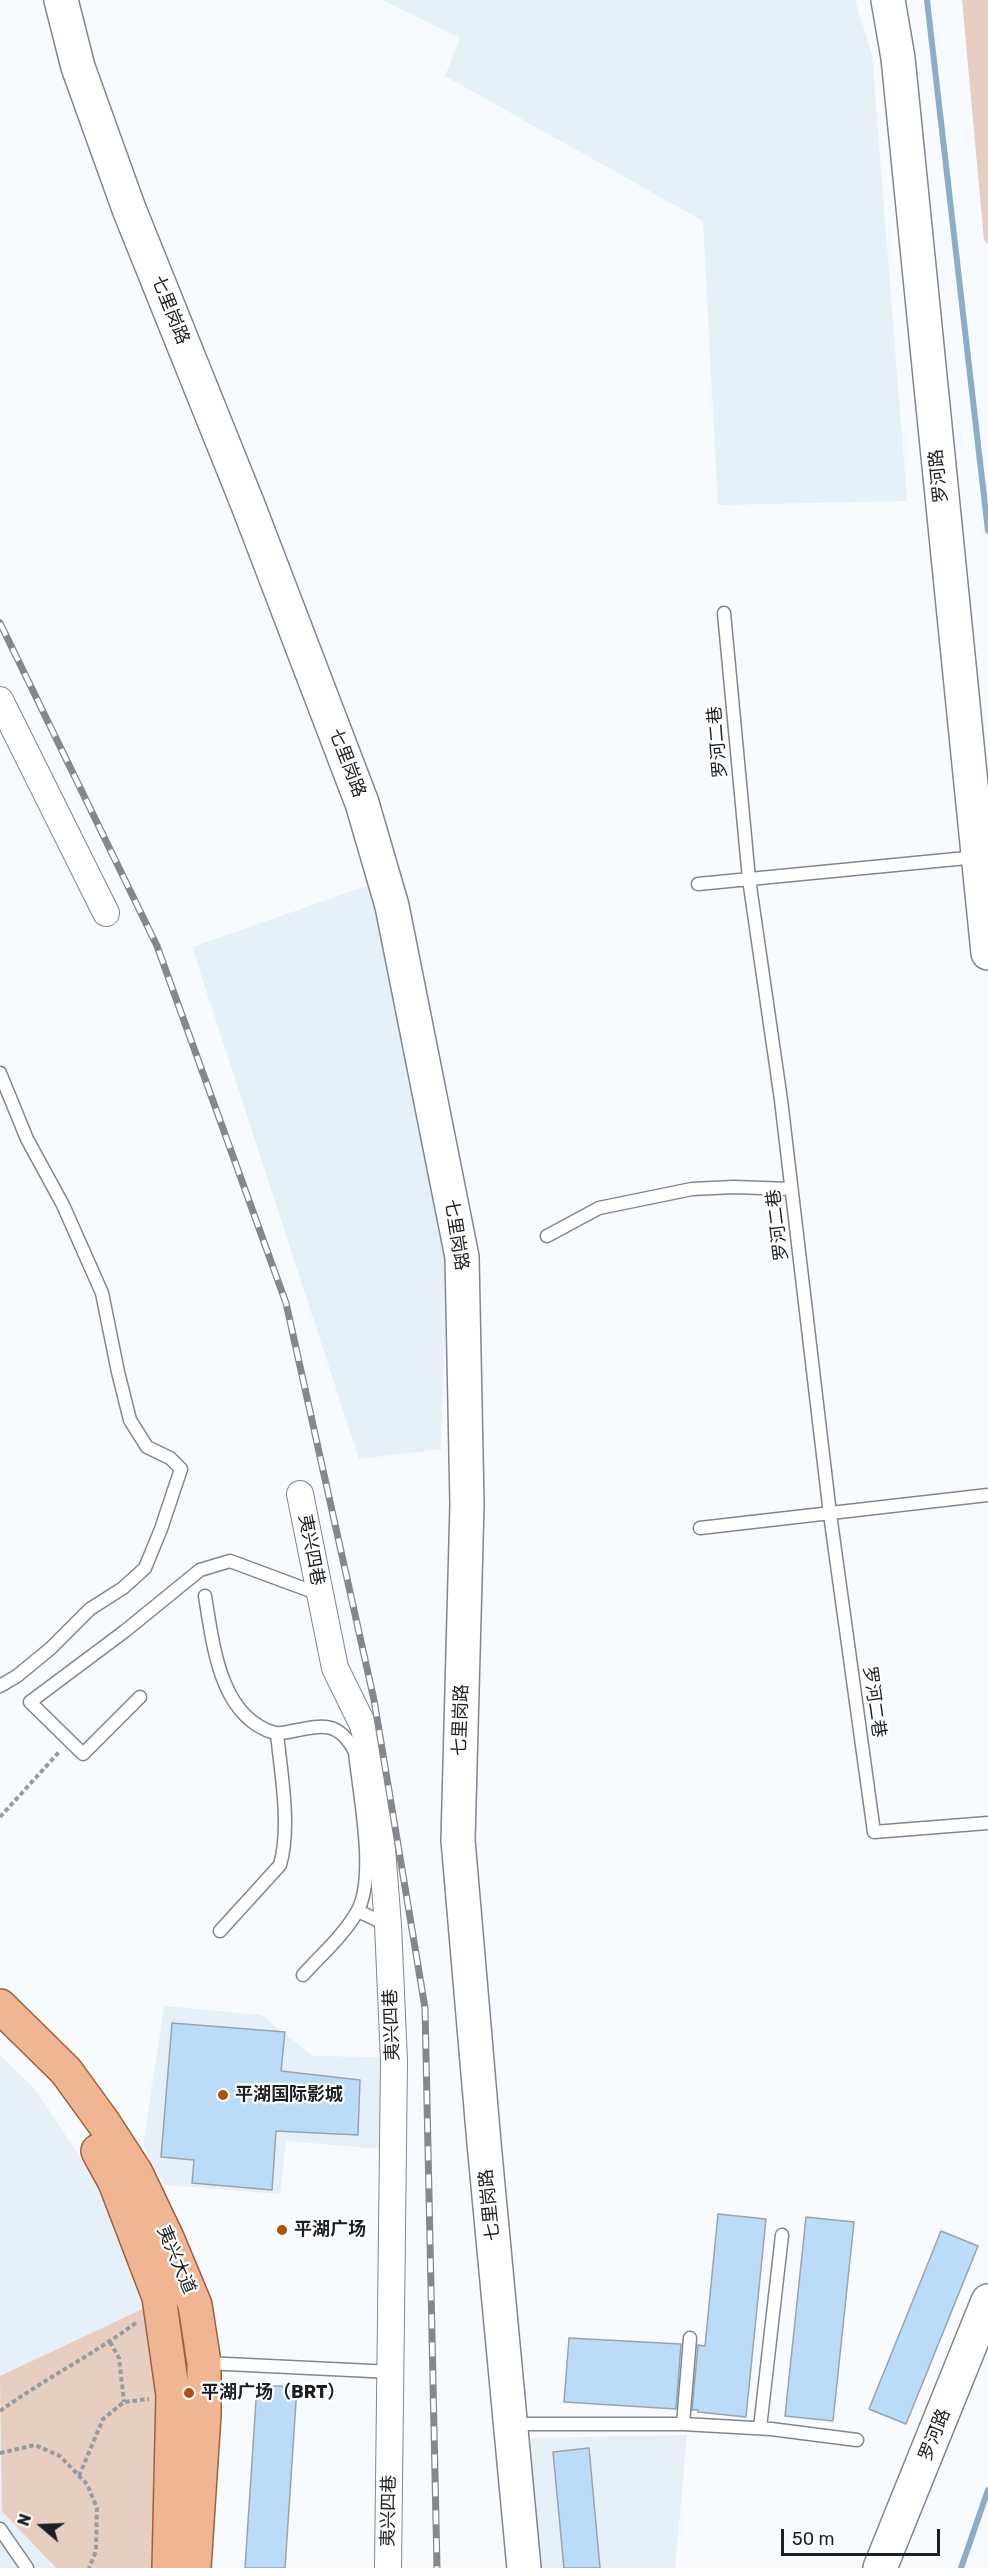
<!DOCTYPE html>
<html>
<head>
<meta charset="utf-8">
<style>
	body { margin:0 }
	#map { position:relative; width:988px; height:2568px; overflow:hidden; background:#f7fbff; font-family:Rubik,sans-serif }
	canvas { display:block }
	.north { position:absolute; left:12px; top:2496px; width:60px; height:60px; -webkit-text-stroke:4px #fff; paint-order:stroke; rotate:289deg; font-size:16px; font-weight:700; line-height:24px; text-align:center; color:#1b1f22 }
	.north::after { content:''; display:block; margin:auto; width:21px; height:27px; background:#1b1f22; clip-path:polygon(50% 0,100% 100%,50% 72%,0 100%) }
	.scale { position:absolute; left:781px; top:2529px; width:159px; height:27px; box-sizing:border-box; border:3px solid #1b1f22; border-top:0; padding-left:8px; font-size:18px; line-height:21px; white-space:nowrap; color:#1b1f22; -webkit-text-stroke:4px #fff; paint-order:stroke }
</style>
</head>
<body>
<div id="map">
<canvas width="988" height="2568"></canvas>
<div class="north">N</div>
<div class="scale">50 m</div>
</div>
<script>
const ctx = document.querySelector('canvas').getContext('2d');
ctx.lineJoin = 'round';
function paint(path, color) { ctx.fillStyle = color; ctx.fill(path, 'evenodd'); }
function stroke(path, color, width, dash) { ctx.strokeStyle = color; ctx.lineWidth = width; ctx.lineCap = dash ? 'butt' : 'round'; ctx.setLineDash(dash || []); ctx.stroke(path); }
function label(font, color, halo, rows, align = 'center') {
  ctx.font = font + ' Rubik,"Noto Sans SC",sans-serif'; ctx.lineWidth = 4.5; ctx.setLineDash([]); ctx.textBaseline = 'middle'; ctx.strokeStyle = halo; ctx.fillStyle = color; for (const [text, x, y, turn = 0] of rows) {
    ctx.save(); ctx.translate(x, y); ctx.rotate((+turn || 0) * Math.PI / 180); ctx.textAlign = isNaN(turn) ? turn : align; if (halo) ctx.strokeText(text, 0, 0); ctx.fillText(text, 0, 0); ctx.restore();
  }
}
paint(new Path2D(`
	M382,0H855L872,55L907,501L718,505L703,221L445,76L460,38Z
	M375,883L448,1239L441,1449L359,1459L192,947Z
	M164,2006L261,2015L313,2056L384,2057L381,2149L286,2141L280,2194L164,2185L143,2146Z
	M0,2055L34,2088L96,2181L149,2306L50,2565L56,2568H0Z
	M687,2435L675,2568H536L526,2438Z`), '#e6f0f8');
paint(new Path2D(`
	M962,0H988V244L984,240Z
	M149,2306L162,2409L160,2568H56L2,2511L0,2376Z`), '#e6cec1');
stroke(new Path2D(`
	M927,0L988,531
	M961,2568L988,2490`), '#8cadc7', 6);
const building = new Path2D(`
	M172,2023L285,2032L281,2071L360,2080L358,2135L276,2131L272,2190L192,2183L194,2160L161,2157Z
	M718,2214L766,2219L746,2417L698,2412V2410H692L698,2345L705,2346Z
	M806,2217L854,2222L833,2421L785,2416Z
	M941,2231L978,2246L906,2424L869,2409Z
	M569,2338L681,2344L676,2409L564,2402Z
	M257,2385L297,2387L285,2568H245Z
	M589,2448L600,2568H564L553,2452Z`);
paint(building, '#badcf8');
stroke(building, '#9aa3ab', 1.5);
const lane = new Path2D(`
	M724,613L749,879L781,1100L830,1514L874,1832L988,1823
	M698,884L977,857
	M0,1073L27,1139L63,1205L102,1293L118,1372L130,1420L147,1447L170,1458L181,1469L161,1529L145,1568L123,1588L90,1609L51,1648L17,1676L0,1686
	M547,1236L599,1208L692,1189L734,1187L791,1189
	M700,1528L988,1495
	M205,1596C213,1643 219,1717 275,1733C280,1734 287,1732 293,1731C323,1725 339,1721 355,1752C359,1793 377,1877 357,1912C343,1936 321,1955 303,1975
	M140,1697L83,1754L30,1702L125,1631L200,1570L230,1561L319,1594
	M358,1911L388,1925
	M220,1931L280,1865C291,1827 281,1773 277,1734
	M206,2363L392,2372
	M513,2424H683L771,2429L857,2440
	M683,2424L690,2338
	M760,2428L782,2235
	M0,2529L27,2568`);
const street = new Path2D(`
	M0,700L106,913
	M300,1494L335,1668L363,1725L369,1748L381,1836L388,1925L394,2061L388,2568`);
const secondary = new Path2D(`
	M61,0L78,67L129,209L248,505L362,803L392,906L462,1257L467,1504L458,1840L484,2143L524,2568
	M888,0L898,58L988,953
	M880,2568L988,2301`);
const primary = new Path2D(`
	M0,2006L66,2071L103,2122L136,2173L167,2238L195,2305L204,2363V2414L194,2568
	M98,2151L115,2182L159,2297L173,2395L169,2568`);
stroke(lane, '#7e878e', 15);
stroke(street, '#7e878e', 28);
stroke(secondary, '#7e878e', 36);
stroke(primary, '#9f603c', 36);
stroke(new Path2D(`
	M0,1817L60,1751
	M110,2342L119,2358L124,2402
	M0,2411C44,2379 93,2355 137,2322
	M0,2453L35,2445L60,2456L87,2484L97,2508L96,2551L89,2568
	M79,2476L103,2419L124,2402L149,2399`), '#979b9f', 4, [4.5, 3]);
stroke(lane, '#fff', 12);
stroke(street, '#fff', 26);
stroke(secondary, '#fff', 33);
stroke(primary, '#f0b592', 33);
const rail = new Path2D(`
	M0,623L157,946L286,1303L374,1700L425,2008L437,2568`);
stroke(rail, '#84888c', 7);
stroke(rail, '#fff', 4.5, [14]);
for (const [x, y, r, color] of [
	[223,2095,6,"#b1510a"],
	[282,2230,6,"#b1510a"],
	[189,2393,6,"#b1510a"]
]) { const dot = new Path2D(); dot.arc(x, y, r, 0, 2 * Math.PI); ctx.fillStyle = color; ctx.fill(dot); stroke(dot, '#fff', 2); }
label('18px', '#1b1f22', '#fff', [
	["七里岗路",170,310,68],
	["罗河路",939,476,-96],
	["罗河二巷",718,742,-95],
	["七里岗路",347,763,69],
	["罗河二巷",778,1225,-97],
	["七里岗路",456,1235,81],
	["夷兴四巷",311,1550,79],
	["罗河二巷",874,1702,82],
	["七里岗路",461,1720,-88],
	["夷兴四巷",392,2025,-92],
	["七里岗路",490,2205,-96],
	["夷兴大道",176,2260,67],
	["罗河路",935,2435,-68],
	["夷兴四巷",389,2511,-89]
]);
label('bold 18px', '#1b1f22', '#fff', [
	["平湖国际影城",235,2095],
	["平湖广场",294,2230],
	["平湖广场（BRT）",201,2393]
], 'left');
</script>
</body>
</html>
